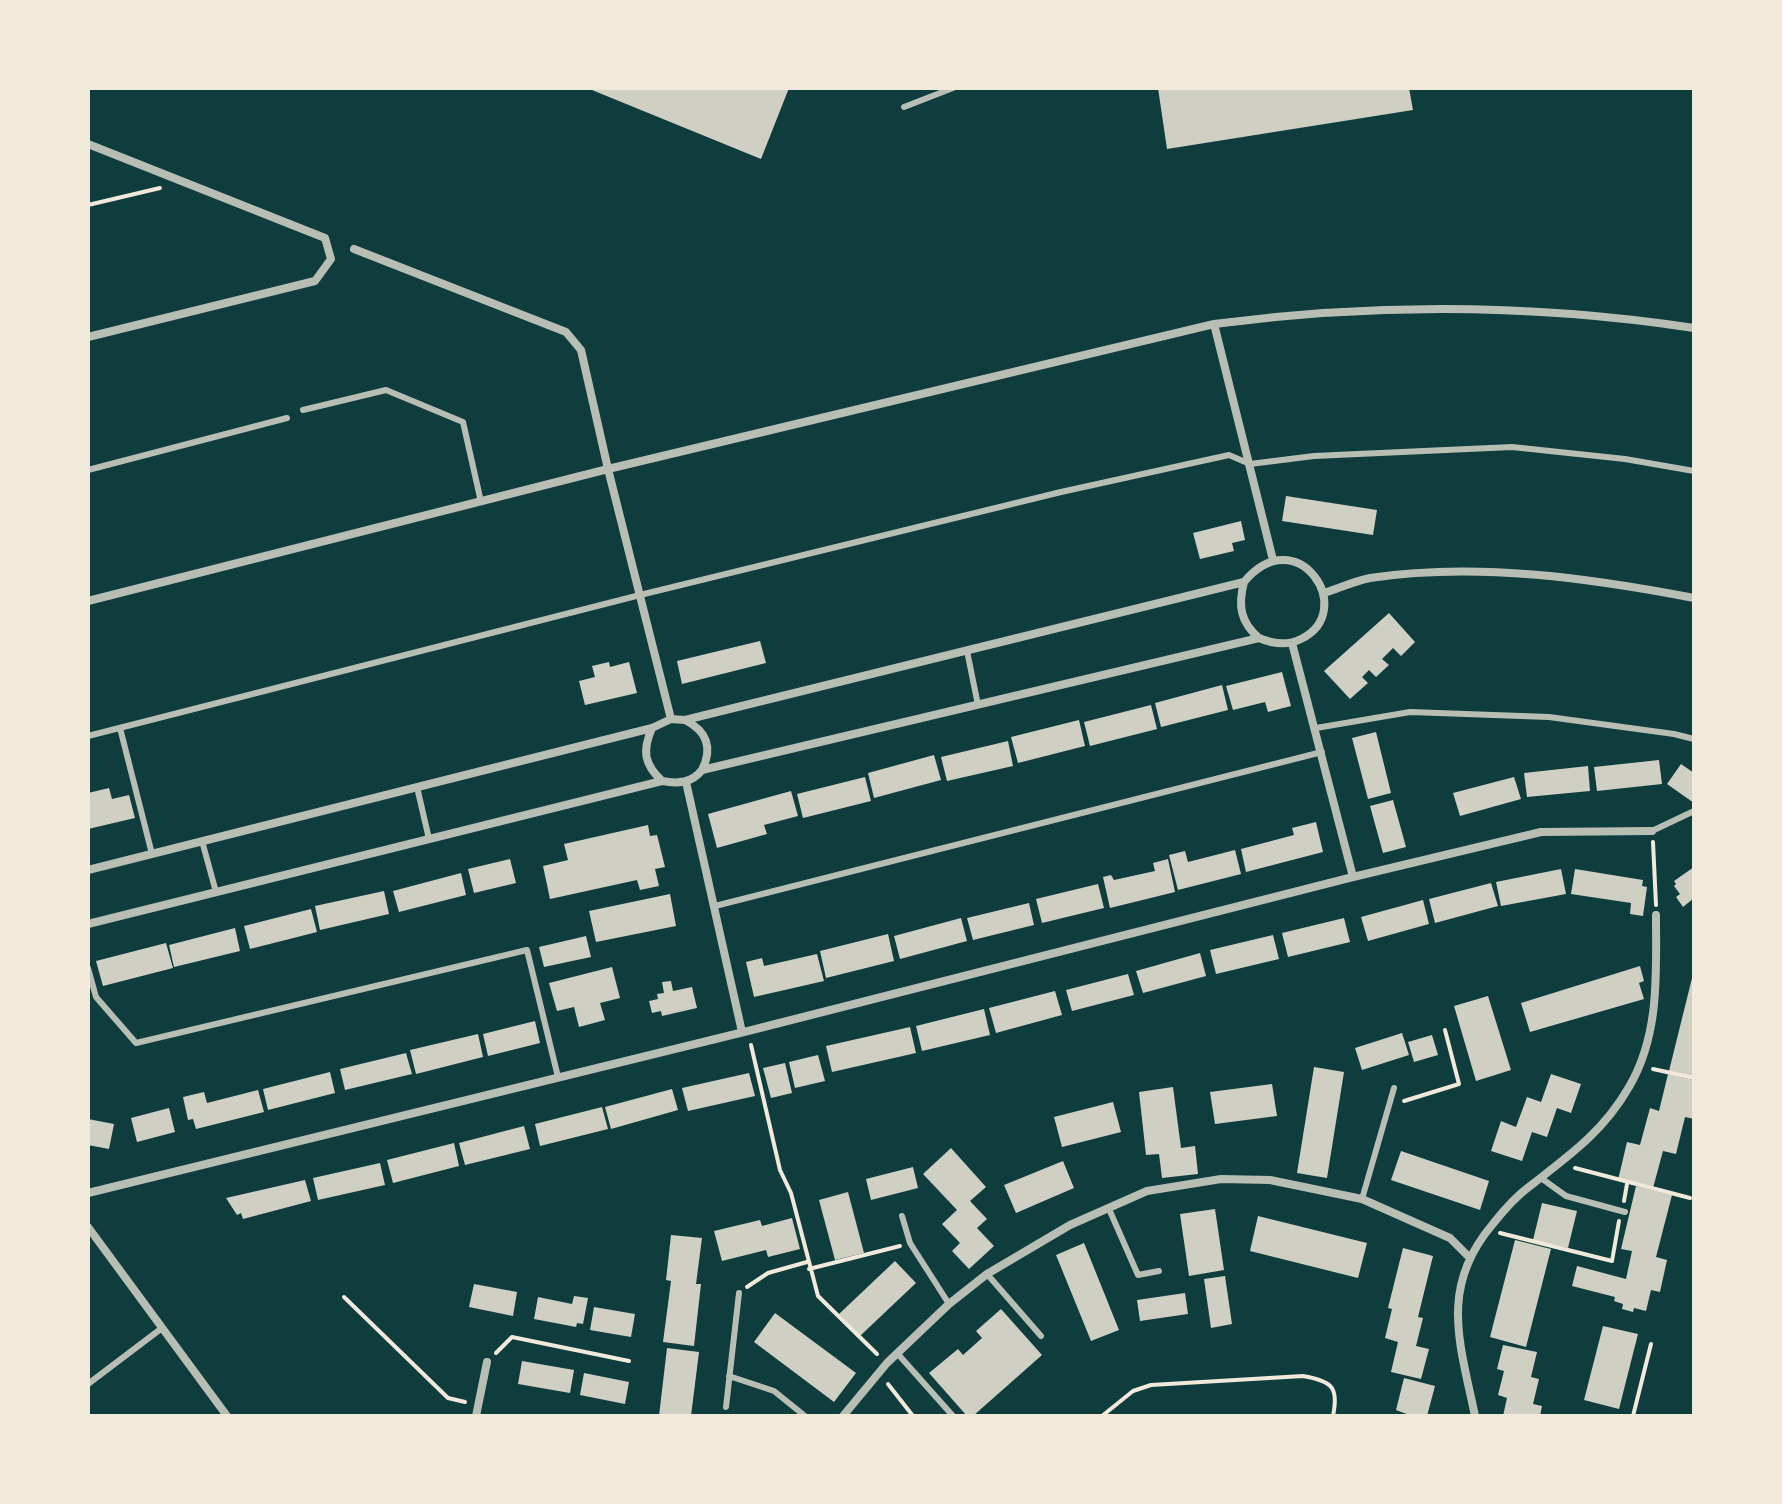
<!DOCTYPE html>
<html>
<head>
<meta charset="utf-8">
<style>
	body { margin:0 }
	#map { position:relative; width:1782px; height:1504px; overflow:hidden; background:#0f3d3e; font-family:"Nunito Sans",sans-serif }
	canvas { display:block }
	.frame { position:absolute; inset:0; border:90px solid #f1e9da; pointer-events:none }
</style>
</head>
<body>
<div id="map">
<canvas width="1782" height="1504"></canvas>
<div class="frame"></div>
</div>
<script>
const ctx = document.querySelector('canvas').getContext('2d');
ctx.lineJoin = 'round';
function paint(path, color) { ctx.fillStyle = color; ctx.fill(path, 'evenodd'); }
function stroke(path, color, width, dash) { ctx.strokeStyle = color; ctx.lineWidth = width; ctx.lineCap = dash ? 'butt' : 'round'; ctx.setLineDash(dash || []); ctx.stroke(path); }
paint(new Path2D(`
	M587,88H789L761,159Z
	M1158,88H1409L1413,110L1167,149Z
	M1286,496L1377,510L1373,535L1282,521Z
	M1241,521L1245,540L1232,543L1234,551L1200,559L1193,533Z
	M1389,613L1415,642L1401,656L1393,648L1382,659L1389,665L1376,677L1369,670L1362,677L1368,683L1350,699L1324,671Z
	M760,641L766,663L682,684L677,661Z
	M609,662L610,667L629,662L637,693L585,705L579,681L595,677L592,666Z
	M1282,672L1291,706L1268,712L1265,702L1233,710L1226,686Z
	M1222,685L1228,710L1161,727L1155,703Z
	M1151,705L1157,729L1090,746L1084,722Z
	M1079,720L1085,746L1018,763L1011,737Z
	M1376,732L1391,793L1368,799L1352,738Z
	M1008,741L1013,766L947,781L941,757Z
	M934,755L941,780L874,798L868,773Z
	M1659,760L1662,784L1597,791L1594,767Z
	M1681,764L1694,773V803L1667,784Z
	M1588,766L1590,791L1527,797L1524,773Z
	M865,777L871,801L803,818L797,794Z
	M1514,777L1521,799L1460,816L1453,793Z
	M109,788L112,799L129,795L135,818L88,829V793Z
	M791,791L798,816L764,825L767,834L717,848L708,814Z
	M1393,800L1406,847L1383,853L1370,806Z
	M1316,822L1323,852L1246,872L1241,849L1294,835L1292,828Z
	M648,825L650,836L657,835L665,867L655,869L659,886L640,890L637,880L550,899L543,866L568,860L564,844Z
	M1235,850L1241,874L1178,890L1169,855L1185,851L1188,862Z
	M510,859L516,883L474,893L468,869Z
	M1168,859L1175,892L1110,908L1103,877L1111,875L1114,880L1155,871L1153,863Z
	M1694,867V898L1683,907L1676,897L1680,894L1674,886L1676,884L1674,881Z
	M1561,869L1566,894L1501,906L1496,882Z
	M1575,869L1643,880L1642,886L1647,887L1643,916L1630,914L1631,903L1571,894Z
	M461,873L466,895L399,912L393,891Z
	M1491,883L1498,906L1435,923L1429,899Z
	M1098,884L1104,908L1042,923L1036,899Z
	M384,891L389,914L320,930L315,906Z
	M670,894L676,926L596,942L589,911Z
	M1423,900L1429,924L1368,941L1361,917Z
	M1029,903L1034,925L973,940L967,918Z
	M311,909L317,932L250,949L244,926Z
	M961,918L967,941L900,959L894,936Z
	M1344,918L1350,942L1288,957L1282,933Z
	M235,928L240,951L174,967L169,945Z
	M888,934L894,961L826,978L820,951Z
	M1273,935L1279,959L1216,974L1210,950Z
	M586,936L591,957L544,967L539,947Z
	M166,943L173,968L103,986L96,961Z
	M1200,953L1206,976L1143,993L1136,971Z
	M817,954L824,981L754,997L746,962L762,958L764,966Z
	M1640,966L1644,981L1639,983L1644,999L1530,1032L1521,1003Z
	M612,967L620,998L600,1003L605,1020L579,1027L574,1007L557,1011L549,983Z
	M1128,974L1134,995L1072,1011L1066,990Z
	M1693,974H1694V1077L1669,1071Z
	M671,981L673,991L692,987L697,1008L662,1016L661,1011L652,1013L649,1001L658,999L657,994L664,993L662,982Z
	M1055,991L1062,1015L996,1033L989,1008Z
	M1488,996L1511,1070L1476,1081L1454,1006Z
	M984,1009L990,1035L922,1051L916,1026Z
	M535,1021L540,1043L488,1056L483,1034Z
	M910,1027L916,1053L832,1072L826,1046Z
	M1402,1033L1409,1055L1362,1070L1355,1048Z
	M478,1034L483,1057L416,1074L410,1050Z
	M1432,1035L1438,1055L1414,1062L1408,1042Z
	M406,1053L412,1074L345,1090L340,1069Z
	M818,1055L825,1081L795,1088L789,1062Z
	M785,1063L792,1093L771,1098L763,1068Z
	M1314,1067L1344,1072L1327,1178L1297,1173Z
	M330,1072L335,1093L268,1110L263,1089Z
	M749,1073L755,1096L688,1111L682,1088Z
	M1551,1074L1581,1084L1571,1113L1557,1108L1547,1137L1532,1132L1522,1161L1491,1151L1501,1121L1516,1127L1527,1097L1541,1102Z
	M1668,1074L1694,1080V1119L1685,1117L1676,1154L1663,1151L1653,1188L1618,1180L1627,1142L1640,1145L1650,1108L1659,1111Z
	M1272,1084L1277,1116L1215,1124L1210,1092Z
	M1173,1087L1181,1148L1195,1146L1198,1174L1162,1178L1159,1154L1146,1155L1139,1092Z
	M672,1089L678,1110L611,1129L605,1107Z
	M258,1090L264,1112L196,1129L193,1119L188,1120L183,1097L204,1092L207,1103Z
	M1113,1102L1121,1132L1062,1147L1054,1117Z
	M602,1107L608,1129L540,1146L535,1124Z
	M169,1108L175,1132L137,1142L131,1118Z
	M88,1119L114,1124L109,1149L88,1145Z
	M524,1126L530,1149L465,1165L459,1143Z
	M454,1143L459,1166L393,1183L387,1160Z
	M951,1148L986,1187L970,1201L987,1219L977,1228L994,1246L969,1269L952,1251L960,1243L942,1224L957,1210L923,1174Z
	M1401,1151L1489,1181L1480,1210L1391,1180Z
	M1063,1161L1074,1188L1016,1213L1004,1185Z
	M380,1163L385,1185L318,1200L313,1178Z
	M913,1167L918,1188L871,1200L866,1179Z
	M305,1180L311,1201L243,1219L241,1213L237,1215L226,1198Z
	M1636,1186L1672,1195L1656,1257L1667,1260L1660,1292L1651,1290L1646,1311L1634,1308L1633,1312L1622,1309L1623,1304L1614,1301L1615,1297L1572,1286L1577,1266L1626,1279L1632,1251L1621,1249Z
	M848,1192L864,1253L835,1260L819,1200Z
	M1542,1203L1577,1211L1568,1248L1533,1240Z
	M1215,1209L1224,1270L1189,1276L1180,1214Z
	M1258,1216L1367,1243L1358,1278L1250,1251Z
	M792,1218L800,1249L768,1257L766,1250L722,1261L714,1231L760,1220L762,1226Z
	M671,1235L702,1238L696,1284H701L694,1346L663,1342L671,1281L666,1280Z
	M1515,1240L1551,1249L1526,1347L1490,1337Z
	M1084,1243L1119,1330L1091,1341L1056,1255Z
	M1403,1248L1433,1256L1418,1317L1423,1318L1416,1346L1429,1349L1421,1379L1391,1372L1398,1342L1385,1338L1392,1309L1388,1308Z
	M895,1261L916,1283L860,1336L839,1314Z
	M1225,1276L1232,1324L1211,1328L1204,1279Z
	M474,1284L517,1292L513,1316L469,1307Z
	M1185,1293L1188,1314L1140,1321L1137,1300Z
	M574,1296L588,1298L583,1324L577,1323L576,1327L534,1319L538,1297L572,1304Z
	M594,1307L635,1314L631,1337L590,1330Z
	M1001,1309L1042,1355L973,1416H967L929,1373L958,1349L963,1355L982,1338L976,1331Z
	M775,1313L856,1373L834,1402L754,1342Z
	M1603,1326L1638,1334L1619,1409L1584,1400Z
	M1503,1345L1537,1352L1531,1377L1539,1379L1533,1404L1542,1406L1540,1416H1503L1507,1398L1498,1395L1504,1371L1497,1369Z
	M667,1348L699,1352L691,1416H659Z
	M522,1361L574,1370L570,1393L518,1384Z
	M584,1373L629,1382L625,1404L580,1395Z
	M1404,1378L1435,1386L1427,1416H1412L1396,1410Z`), '#cfcfc3');
stroke(new Path2D(`
	M88,205L160,188
	M1653,842L1656,905
	M751,1045L780,1170L791,1193L818,1296L877,1354
	M1653,1069L1694,1078
	M1404,1101L1459,1084L1445,1030
	M1575,1168L1690,1198
	M1624,1201L1627,1184
	M1500,1233L1612,1261L1619,1221
	M809,1269L900,1246
	M747,1287L768,1273L807,1262
	M344,1297L448,1398L465,1402
	M496,1353L512,1337L629,1361
	M888,1384L913,1416
	M1102,1416L1133,1391L1151,1385L1303,1376C1332,1381 1339,1387 1333,1416
	M1633,1416L1651,1344`), '#f1e9da', 4);
stroke(new Path2D(`
	M904,107L953,88
	M303,410L386,390L463,422L481,502
	M88,470L287,418
	M967,651L978,705
	M120,728L152,854
	M1316,728L1410,712L1549,717L1674,734L1694,739
	M88,736L640,595L1061,492L1229,455L1250,464L1314,456L1512,447L1625,459L1694,471
	M417,787L429,839
	M1652,831L1694,811
	M202,841L216,892
	M715,906L1322,752
	M88,968L96,997L136,1043L527,950L558,1077
	M1541,1178L1566,1196L1625,1212
	M1362,1199L1394,1088
	M1109,1209L1138,1275L1159,1271
	M902,1216L910,1243L949,1304
	M987,1274L1041,1336
	M897,1353L953,1416
	M729,1376L774,1391L805,1416
	M88,1384L162,1328
	M726,1407L739,1293`), '#b8beb3', 6);
stroke(new Path2D(`
	M88,144L325,238L331,259L315,281L88,337
	M354,249L566,332L581,350L608,469L671,719
	M1214,324L1273,560
	M1244,582C1238,605 1240,622 1259,638
	M1324,593C1339,588 1355,581 1370,578C1476,562 1590,578 1694,598
	M88,601L608,469L1214,324C1374,303 1535,304 1694,328
	M1292,643L1353,877
	M685,720C707,731 713,748 702,770
	M652,728C642,751 644,764 662,781
	M686,782L742,1032
	M88,870L652,728L671,719L685,720L1244,582C1297,518 1359,611 1301,639C1287,646 1273,644 1259,638L702,770C692,783 678,784 662,781L88,924
	M88,1193L748,1031L1353,877L1541,832L1652,831
	M88,1227L227,1416
	M476,1416L487,1362
	M843,1416L887,1363L949,1304L987,1274L1070,1225L1147,1191L1221,1179L1270,1180L1362,1199L1450,1238L1468,1256
	M1475,1416C1460,1343 1439,1288 1492,1225C1503,1211 1515,1197 1530,1186C1570,1155 1603,1132 1629,1087C1660,1034 1656,974 1656,915`), '#b8beb3', 8);
</script>
</body>
</html>
